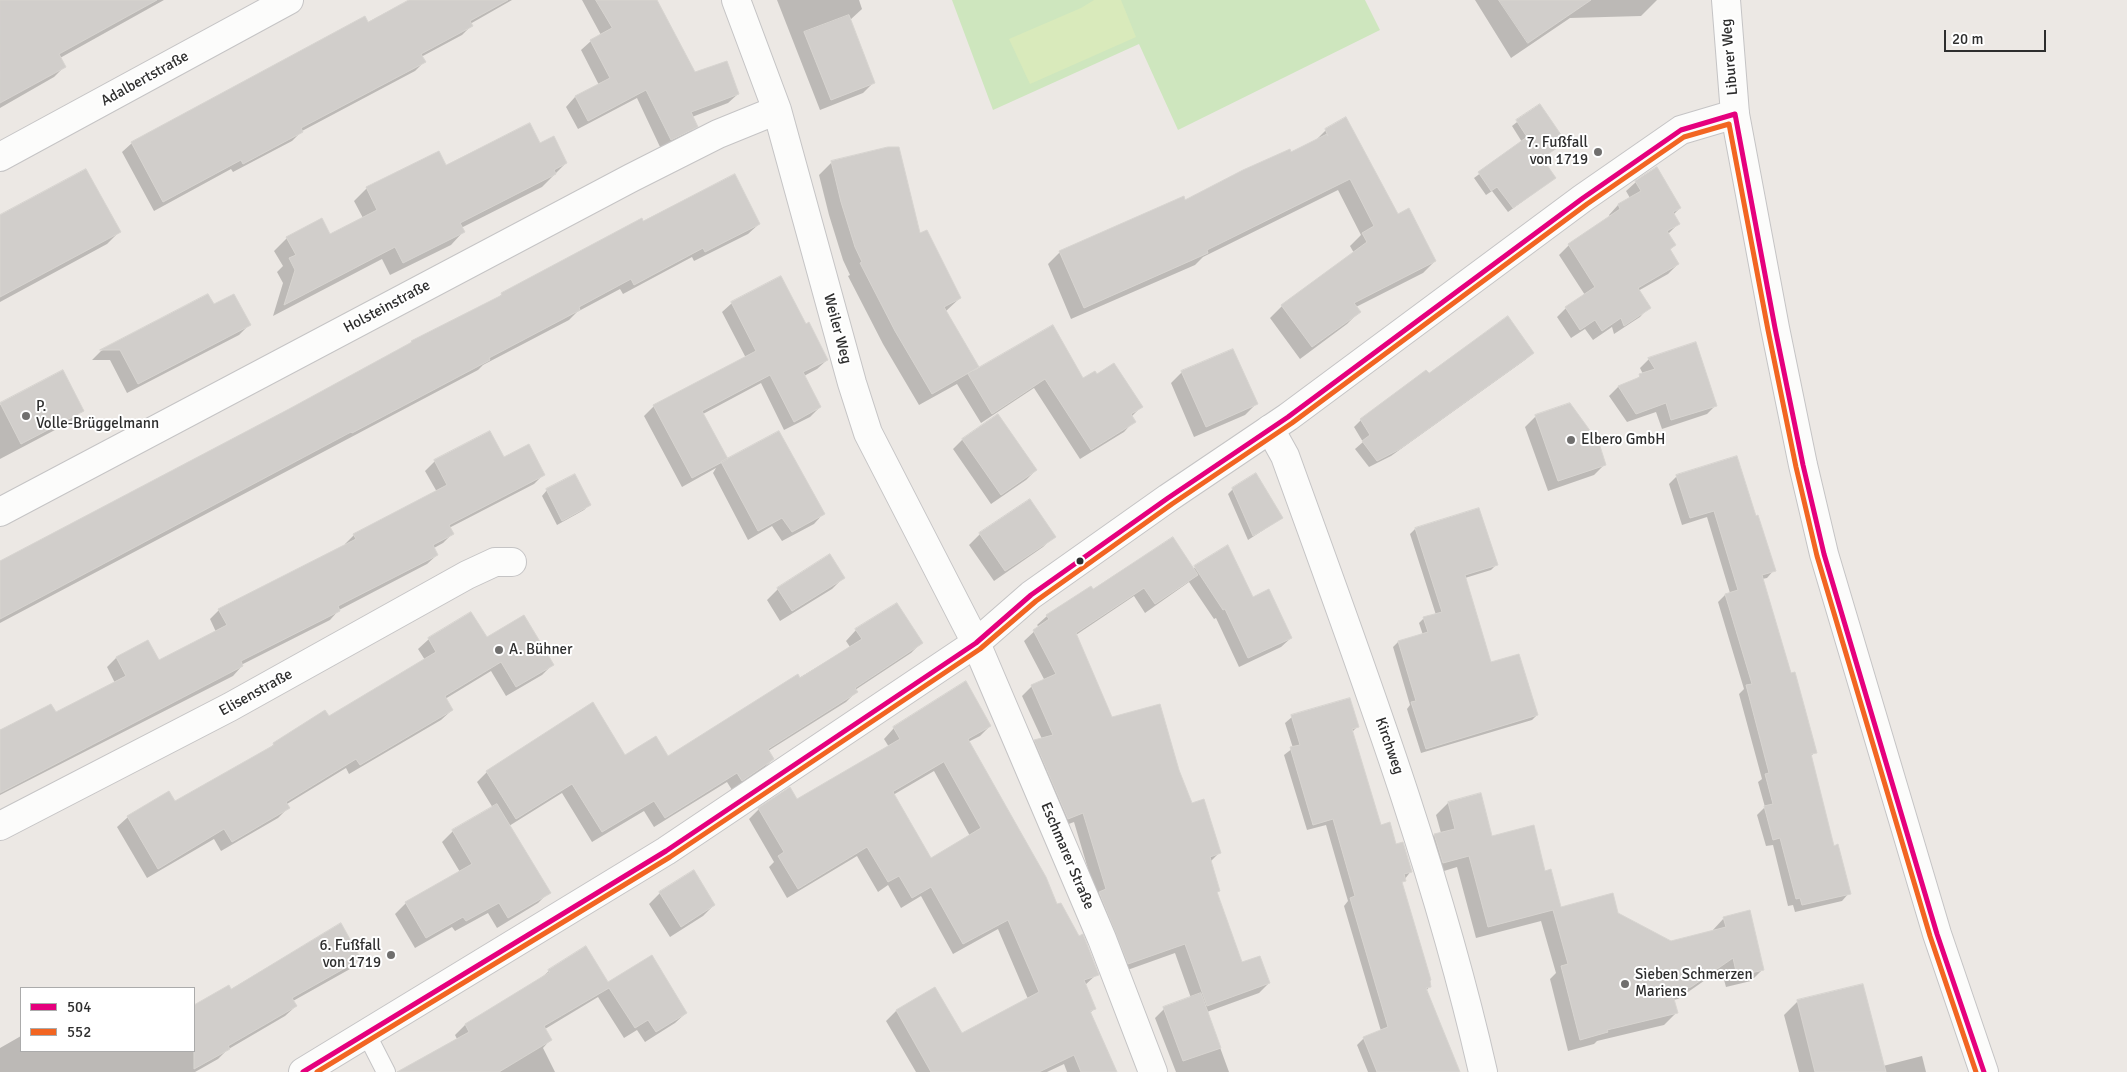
<!DOCTYPE html>
<html>
<head>
<meta charset="utf-8">
<style>
	body { margin:0 }
	#map { position:relative; width:2127px; height:1072px; overflow:hidden; background:#ece8e4; font-family:Signika,sans-serif }
	canvas { display:block }
	.legend { position:absolute; left:20px; top:987px; width:175px; height:65px; box-sizing:border-box; background:#fff; border:1px solid #ababab; margin:0; padding:6px 9px; list-style:none; font-size:15px; color:#2e2e2e }
	.legend li { display:flex; align-items:center; gap:10px; height:25px }
	.legend b { width:25px; border:1px solid #ababab }
	.scale { position:absolute; left:1944px; top:30px; width:102px; height:22px; box-sizing:border-box; border:2px solid #2e2e2e; border-top:0; padding-left:6px; font-size:15px; line-height:18px; white-space:nowrap; color:#2e2e2e; -webkit-text-stroke:4px #fff; paint-order:stroke }
</style>
</head>
<body>
<div id="map">
<canvas width="2127" height="1072"></canvas>
<ul class="legend">
<li><b style="height:6px;background:#e5007d"></b>504</li>
<li><b style="height:6px;background:#f26522"></b>552</li>
</ul>
<div class="scale">20 m</div>
</div>
<script>
const ctx = document.querySelector('canvas').getContext('2d');
ctx.lineJoin = 'round';
function paint(path, color) { ctx.fillStyle = color; ctx.fill(path, 'evenodd'); }
function stroke(path, color, width, dash) { ctx.strokeStyle = color; ctx.lineWidth = width; ctx.lineCap = dash ? 'butt' : 'round'; ctx.setLineDash(dash || []); ctx.stroke(path); }
function label(font, color, halo, rows, align = 'center') {
  ctx.font = font + ' Signika,sans-serif'; ctx.lineWidth = 4; ctx.setLineDash([]); ctx.textBaseline = 'middle'; ctx.strokeStyle = halo; ctx.fillStyle = color; for (const [text, x, y, turn = 0] of rows) {
    ctx.save(); ctx.translate(x, y); ctx.rotate((+turn || 0) * Math.PI / 180); ctx.textAlign = isNaN(turn) ? turn : align; if (halo) ctx.strokeText(text, 0, 0); ctx.fillText(text, 0, 0); ctx.restore();
  }
}
paint(new Path2D(`
	M952,0H1365L1380,30L1178,130L1139,44L993,110Z`), '#cee6be');
paint(new Path2D(`
	M1094,0H1121L1136,37L1030,84L1009,39L1081,8Z`), '#d9eabb');
paint(new Path2D(`
	M19,0H164L60,58L65,66L54,77L0,108V11Z
	M412,0H512L470,24L471,26L462,35L421,57L424,62L415,71L302,131L292,141L233,172L231,169L154,211L122,152L132,143Z
	M582,0H655L694,74L738,94L728,103L692,117L696,126L687,136L661,149L637,98L578,129L566,107L575,97L599,85L581,50L591,41L601,35Z
	M777,0H859L862,9L850,20L874,82L863,93L820,110Z
	M1475,0H1657L1641,16L1570,18L1511,58Z
	M1539,105L1564,142L1541,159L1555,178L1508,212L1492,191L1486,195L1474,178L1522,142L1512,126Z
	M1326,130L1435,261L1423,273L1356,307L1359,312L1347,324L1300,359L1270,318L1282,306L1354,253L1350,246L1361,235L1338,190L1203,257L1195,265L1071,319L1048,264L1060,252L1185,202L1314,142Z
	M539,144L566,163L542,187L461,228L463,232L451,245L390,275L382,259L273,316L283,283L277,272L283,266L274,251L287,238L329,236L363,218L354,201L367,188Z
	M832,162L920,234L960,298L946,311L978,367L973,372L1083,380L1141,407L1131,417L1134,421L1124,432L1080,459L1034,388L981,423L957,384L919,405L883,344L848,276L850,275L843,260L829,215L819,175Z
	M1636,182L1680,208L1673,215L1678,224L1668,234L1674,245L1670,250L1678,264L1668,274L1638,291L1649,307L1640,317L1614,334L1612,327L1593,340L1585,329L1571,338L1557,317L1566,308L1585,295L1559,255L1569,245L1610,217L1609,215L1618,205L1630,198L1626,191Z
	M0,217L119,232L107,244L0,302Z
	M759,224L748,234L694,261L692,257L623,294L620,289L577,312L569,320L483,365L478,370L0,623V562L289,410L408,346L412,342L497,299L502,294Z
	M208,296L213,306L249,325L239,335L127,393L110,360H92L101,351Z
	M732,303L805,326L827,360L817,369L804,376L820,407L810,417L784,430L761,383L703,414L726,458L823,514L814,524L782,541L772,526L748,540L713,473L716,468L682,487L644,416L654,406L746,358L722,312Z
	M1696,344L1716,405L1707,414L1662,429L1656,412L1627,422L1609,396L1618,387L1633,381L1643,374L1640,368L1649,359Z
	M1533,353L1525,360L1391,456L1369,467L1355,449L1363,442L1354,427L1361,420L1428,375Z
	M62,372L82,410L72,421L0,459V405Z
	M1182,372L1256,404L1245,415L1194,437L1171,383Z
	M998,415L1036,470L1026,480L991,504L953,449L962,440Z
	M1536,416L1605,464L1594,475L1548,491L1525,427Z
	M1736,458L1774,570L1767,578L1762,579L1815,752L1810,757L1833,847L1849,893L1842,901L1795,912L1793,905L1788,906L1773,845L1766,846L1757,815L1765,807L1758,782L1762,779L1739,694L1744,689L1718,602L1725,595L1730,593L1707,517L1682,525L1669,484L1677,476Z
	M435,461L543,475L534,484L449,528L452,534L443,543L434,548L437,555L427,564L339,610L330,620L241,665L242,666L233,676L0,795V730L55,714L115,683L107,667L116,658L148,641L158,662L216,632L210,619L219,610L345,546V544L354,535L437,492L425,471Z
	M1233,489L1282,518L1248,540L1228,494Z
	M547,490L589,505L584,510L557,525L542,496Z
	M1415,529L1496,565L1491,570L1465,578L1490,664L1537,715L1532,720L1421,753L1407,709L1410,705L1393,647L1398,642L1423,635L1419,623L1424,618L1436,615L1410,534Z
	M980,534L1054,536L1043,547L994,581L969,545Z
	M1227,547L1252,598L1291,638L1281,647L1239,667L1216,618L1214,619L1189,582L1145,613L1134,596L1076,635L1112,718L1178,771L1191,804L1219,853L1210,862L1219,891L1216,893L1242,964L1269,983L1259,993L1207,1012L1229,1072H1176L1155,1018L1166,1007L1191,998L1175,953L1119,973L1074,822L1058,828L1025,751L1035,741L1042,739L1022,696L1032,686L1045,681L1024,641L1039,627L1037,625L1047,616L1093,591L1193,569Z
	M843,578L832,589L780,621L767,600L778,589Z
	M856,630L921,643L911,653L855,690L856,692L846,702L768,751L773,759L763,769L732,790L727,782L654,827L644,811L592,842L562,793L509,826L549,892L538,903L497,928L488,913L455,931L452,927L415,948L395,914L406,903L460,872L442,842L453,831L493,808L477,782L487,772L593,704L624,757L668,758L850,647L846,641Z
	M429,639H486L552,665L542,675L506,696L491,671L445,699L452,710L441,720L349,774L346,768L287,804L288,808L278,818L221,851L214,839L147,878L117,827L128,817L175,803L268,750L274,744L328,718L425,660L418,649Z
	M1292,717L1357,727L1352,732L1380,826L1395,845L1411,871L1401,884L1430,986L1426,991L1459,1072H1368L1357,1045L1364,1038L1381,1031L1344,906L1348,901L1326,825L1307,830L1284,755L1293,748L1285,723Z
	M990,726L980,736L968,742L1056,905L1097,974L1084,986L1094,1009L1090,1013L1116,1072H1067L1064,1064L1047,1072H916L886,1021L896,1011L935,989L961,1035L1028,999L998,929L953,954L921,896L901,908L888,885L878,892L857,856L787,898L769,867L774,862L749,819L759,809L797,801L889,747L884,739L894,728ZM934,771L970,836L931,859L893,795Z
	M1448,803L1492,837L1545,873L1560,909L1617,914L1671,942L1712,931L1724,918L1763,969L1751,981L1726,987L1721,969L1678,999L1673,1000L1676,1013L1664,1025L1597,1041L1594,1044L1568,1051L1550,979L1556,973L1541,921L1476,938L1457,867L1431,875L1422,847L1434,835L1441,833L1436,815Z
	M660,893L714,905L703,916L670,937L649,904Z
	M360,959L350,969L293,1001L296,1006L285,1016L227,1050L218,1059L195,1072H0V1048L21,1036V1051H194V1007L228,987L231,991Z
	M549,971L607,983L686,1013L675,1023L645,1042L637,1030L624,1038L598,997L545,1029L551,1039L543,1048L555,1072H399L457,1039L455,1035L465,1025L539,980Z
	M1798,1001L1883,1066L1922,1056L1926,1072H1799L1784,1015Z`), '#0003');
const building = new Path2D(`
	M0,0H157L59,54L66,67L0,103Z
	M409,0H508L470,21L473,26L421,54L426,62L301,128L303,132L243,164L241,160L163,202L131,142L365,16L368,22Z
	M596,0H657L695,72L727,61L739,94L691,112L698,127L671,140L646,90L588,121L575,96L610,78L590,40L612,28Z
	M1499,0H1591L1528,43Z
	M849,15L875,83L831,100L804,32Z
	M1540,104L1566,142L1542,158L1556,178L1513,208L1497,187L1491,191L1478,172L1527,137L1516,120Z
	M1346,117L1398,214L1409,208L1436,261L1354,303L1361,312L1312,347L1281,305L1367,242L1362,233L1374,226L1350,179L1207,250L1208,253L1084,308L1059,251L1184,196L1185,200L1243,170L1290,149L1291,152L1327,134L1328,136L1325,129Z
	M530,123L540,143L554,136L567,163L554,170L556,174L460,223L465,232L403,263L395,247L284,305L295,270L289,258L296,255L286,237L322,218L330,234L377,210L366,187L439,151L446,165Z
	M888,147H899L920,233L927,230L961,298L944,307L979,367L932,394L895,331L860,263L862,262L855,247L841,202L831,161Z
	M1657,167L1681,208L1673,212L1680,224L1667,231L1676,245L1670,249L1679,264L1638,288L1651,308L1624,326L1621,318L1602,331L1595,320L1580,330L1565,307L1595,287L1568,244L1620,209L1618,204L1641,191L1635,181Z
	M86,169L121,232L0,297V215Z
	M735,174L760,224L705,252L703,248L634,285L631,279L579,307L580,310L489,358L490,360L352,433L351,432L0,619V561L289,409L412,342L411,341L502,295L501,293L642,218L643,221Z
	M781,276L806,324L809,322L828,360L803,372L821,407L794,422L770,375L702,411L728,459L692,478L653,405L756,351L731,302Z
	M208,294L214,304L234,294L251,325L138,384L120,350H100Z
	M1508,316L1534,353L1400,449L1377,461L1362,441L1370,435L1360,419L1426,370L1429,373Z
	M1053,325L1083,378L1095,371L1097,374L1114,363L1143,407L1131,414L1136,422L1091,450L1045,379L992,414L968,374Z
	M1696,342L1717,406L1671,420L1666,403L1636,414L1618,386L1640,377L1639,374L1655,369L1648,358Z
	M1233,349L1258,404L1206,427L1181,371Z
	M63,370L84,411L21,444L0,403Z
	M1570,403L1599,443L1606,465L1558,481L1535,415Z
	M998,414L1037,470L1001,495L962,439Z
	M490,431L504,457L529,444L545,475L449,525L454,534L433,545L438,555L338,606L340,611L241,661L243,666L0,793V730L51,704L56,712L126,676L116,657L148,640L159,660L227,625L218,609L356,539L353,534L447,485L434,460Z
	M779,431L825,514L792,532L782,518L758,531L721,462Z
	M1737,456L1756,516L1758,515L1776,571L1762,575L1791,673L1795,672L1817,753L1811,754L1834,846L1838,844L1851,894L1802,905L1800,898L1796,899L1780,838L1773,840L1764,806L1773,804L1765,774L1769,773L1746,685L1752,684L1725,594L1738,590L1714,511L1690,518L1676,475Z
	M1256,473L1283,518L1253,536L1232,488Z
	M575,474L591,505L562,521L546,489Z
	M1030,499L1056,537L1005,571L979,533Z
	M1479,508L1498,565L1465,575L1491,662L1519,654L1538,715L1426,749L1411,702L1416,701L1398,641L1428,632L1423,617L1442,612L1415,528Z
	M1173,537L1198,575L1155,604L1144,588L1076,633L1112,717L1160,704L1179,770L1192,803L1204,799L1221,853L1210,857L1220,891L1217,892L1242,962L1260,956L1270,983L1207,1006L1185,944L1128,964L1099,892L1106,889L1083,813L1068,819L1034,740L1053,735L1031,685L1056,674L1033,630L1049,619L1046,615L1091,586L1093,589Z
	M1228,545L1253,597L1269,589L1292,638L1248,658L1225,609L1223,610L1194,566Z
	M830,554L845,578L792,611L777,588Z
	M897,603L923,643L855,688L858,692L768,749L774,759L742,781L737,773L665,818L654,801L602,832L572,784L516,819L486,771L593,702L625,755L656,736L668,756L798,674L800,678L862,639L855,629Z
	M471,612L487,637L524,615L554,665L516,687L501,662L445,696L453,710L360,765L356,759L286,802L290,808L232,842L224,829L158,869L127,816L169,791L175,801L274,745L273,743L325,710L329,716L436,652L428,638Z
	M966,681L991,726L968,739L1046,877L1057,904L1061,903L1079,936L1083,934L1099,975L1084,980L1096,1009L1090,1011L1117,1072H1081L1074,1055L1039,1072H931L896,1010L935,987L962,1033L1039,992L1008,920L963,944L931,887L912,898L899,876L888,882L867,847L798,889L778,856L784,852L758,808L790,787L797,799L900,739L893,727ZM944,762L981,828L931,858L893,792Z
	M1350,698L1359,727L1352,729L1381,825L1390,822L1396,844L1403,842L1412,872L1404,874L1406,881L1402,882L1431,980L1430,981L1431,987L1426,988L1460,1072H1377L1363,1037L1388,1027L1350,898L1355,896L1333,819L1313,825L1290,747L1300,745L1291,715Z
	M1481,793L1492,836L1534,825L1545,871L1551,869L1561,907L1613,893L1618,913L1671,941L1726,927L1723,917L1750,910L1764,970L1737,976L1733,958L1691,987L1672,992L1678,1013L1607,1030L1608,1032L1580,1040L1561,966L1568,964L1553,910L1488,927L1469,856L1443,863L1434,834L1455,829L1448,802Z
	M497,804L551,893L508,918L499,903L466,921L463,917L426,938L405,902L472,864L452,830Z
	M694,870L715,905L681,927L659,892Z
	M341,923L361,959L292,998L297,1006L228,1046L230,1049L194,1069V1005L229,985L231,989Z
	M586,946L608,982L652,955L687,1013L656,1032L648,1020L635,1028L609,988L544,1026L552,1040L499,1072H397L469,1032L465,1024L550,972L548,970Z
	M1863,984L1886,1072H1815L1797,1000Z
	M1201,993L1221,1048L1183,1061L1163,1007Z`);
paint(building, '#d1cecb');
stroke(building, '#d7d4d0', 1);
const service = new Path2D(`
	M366,1033L386,1072`);
const minor = new Path2D(`
	M736,0L777,110L852,383L868,433L976,643L1102,939L1153,1072
	M0,157L289,0
	M1270,429L1285,456C1358,659 1435,861 1483,1072
	M0,512L631,178L718,134L777,110
	M0,826L230,707L467,575L495,562H512`);
const tertiary = new Path2D(`
	M303,1072L666,851L976,643L1031,595L1168,498L1288,417L1583,198L1681,130L1735,114`);
const secondary = new Path2D(`
	M1726,0L1735,114L1775,328L1803,465L1824,554L1937,934L1984,1072`);
stroke(service, '#c5c4c5', 20);
stroke(minor, '#c5c4c5', 30);
stroke(tertiary, '#c5c4c5', 30);
stroke(secondary, '#c5c4c5', 30);
stroke(service, '#fcfcfb', 18);
stroke(minor, '#fcfcfb', 28);
stroke(tertiary, '#fcfcfb', 28);
stroke(secondary, '#fcfcfb', 28);
stroke(new Path2D(`
	M1735,114L1775,328L1803,465L1824,554L1937,934L1984,1072
	M303,1072L666,851L976,643L1031,595L1168,498L1288,417L1583,198L1681,130L1735,114`), '#e5007d', 5);
stroke(new Path2D(`
	M317,1072L670,857L980,649L1036,601L1172,504L1292,423L1587,204L1684,137L1729,124L1768,330L1796,467L1817,556L1930,936L1976,1072`), '#f26522', 5);
for (const [x, y, r, color] of [
	[1598,152,5,"#706f6e"],
	[26,416,5,"#706f6e"],
	[1571,440,5,"#706f6e"],
	[1080,561,4.5,"#2e2e2e"],
	[499,650,5,"#706f6e"],
	[391,955,5,"#706f6e"],
	[1625,984,5,"#706f6e"]
]) { const dot = new Path2D(); dot.arc(x, y, r, 0, 2 * Math.PI); ctx.fillStyle = color; ctx.fill(dot); stroke(dot, '#fff', 2); }
label('15px', '#2e2e2e', '#fff', [
	["Liburer Weg",1730,57,-95],
	["Adalbertstraße",145,79,-29],
	["Holsteinstraße",387,307,-28],
	["Weiler Weg",837,329,75],
	["Elisenstraße",256,693,-29],
	["Kirchweg",1389,746,71],
	["Eschmarer Straße",1067,856,67]
]);
label('15px', '#2e2e2e', '#fff', [
	["7. Fußfall",1588,143,"right"],
	["von 1719",1588,160,"right"],
	["P.",36,407],
	["Volle-Brüggelmann",36,424],
	["Elbero GmbH",1581,440],
	["A. Bühner",509,650],
	["6. Fußfall",381,946,"right"],
	["von 1719",381,963,"right"],
	["Sieben Schmerzen",1635,975],
	["Mariens",1635,992]
], 'left');
</script>
</body>
</html>
